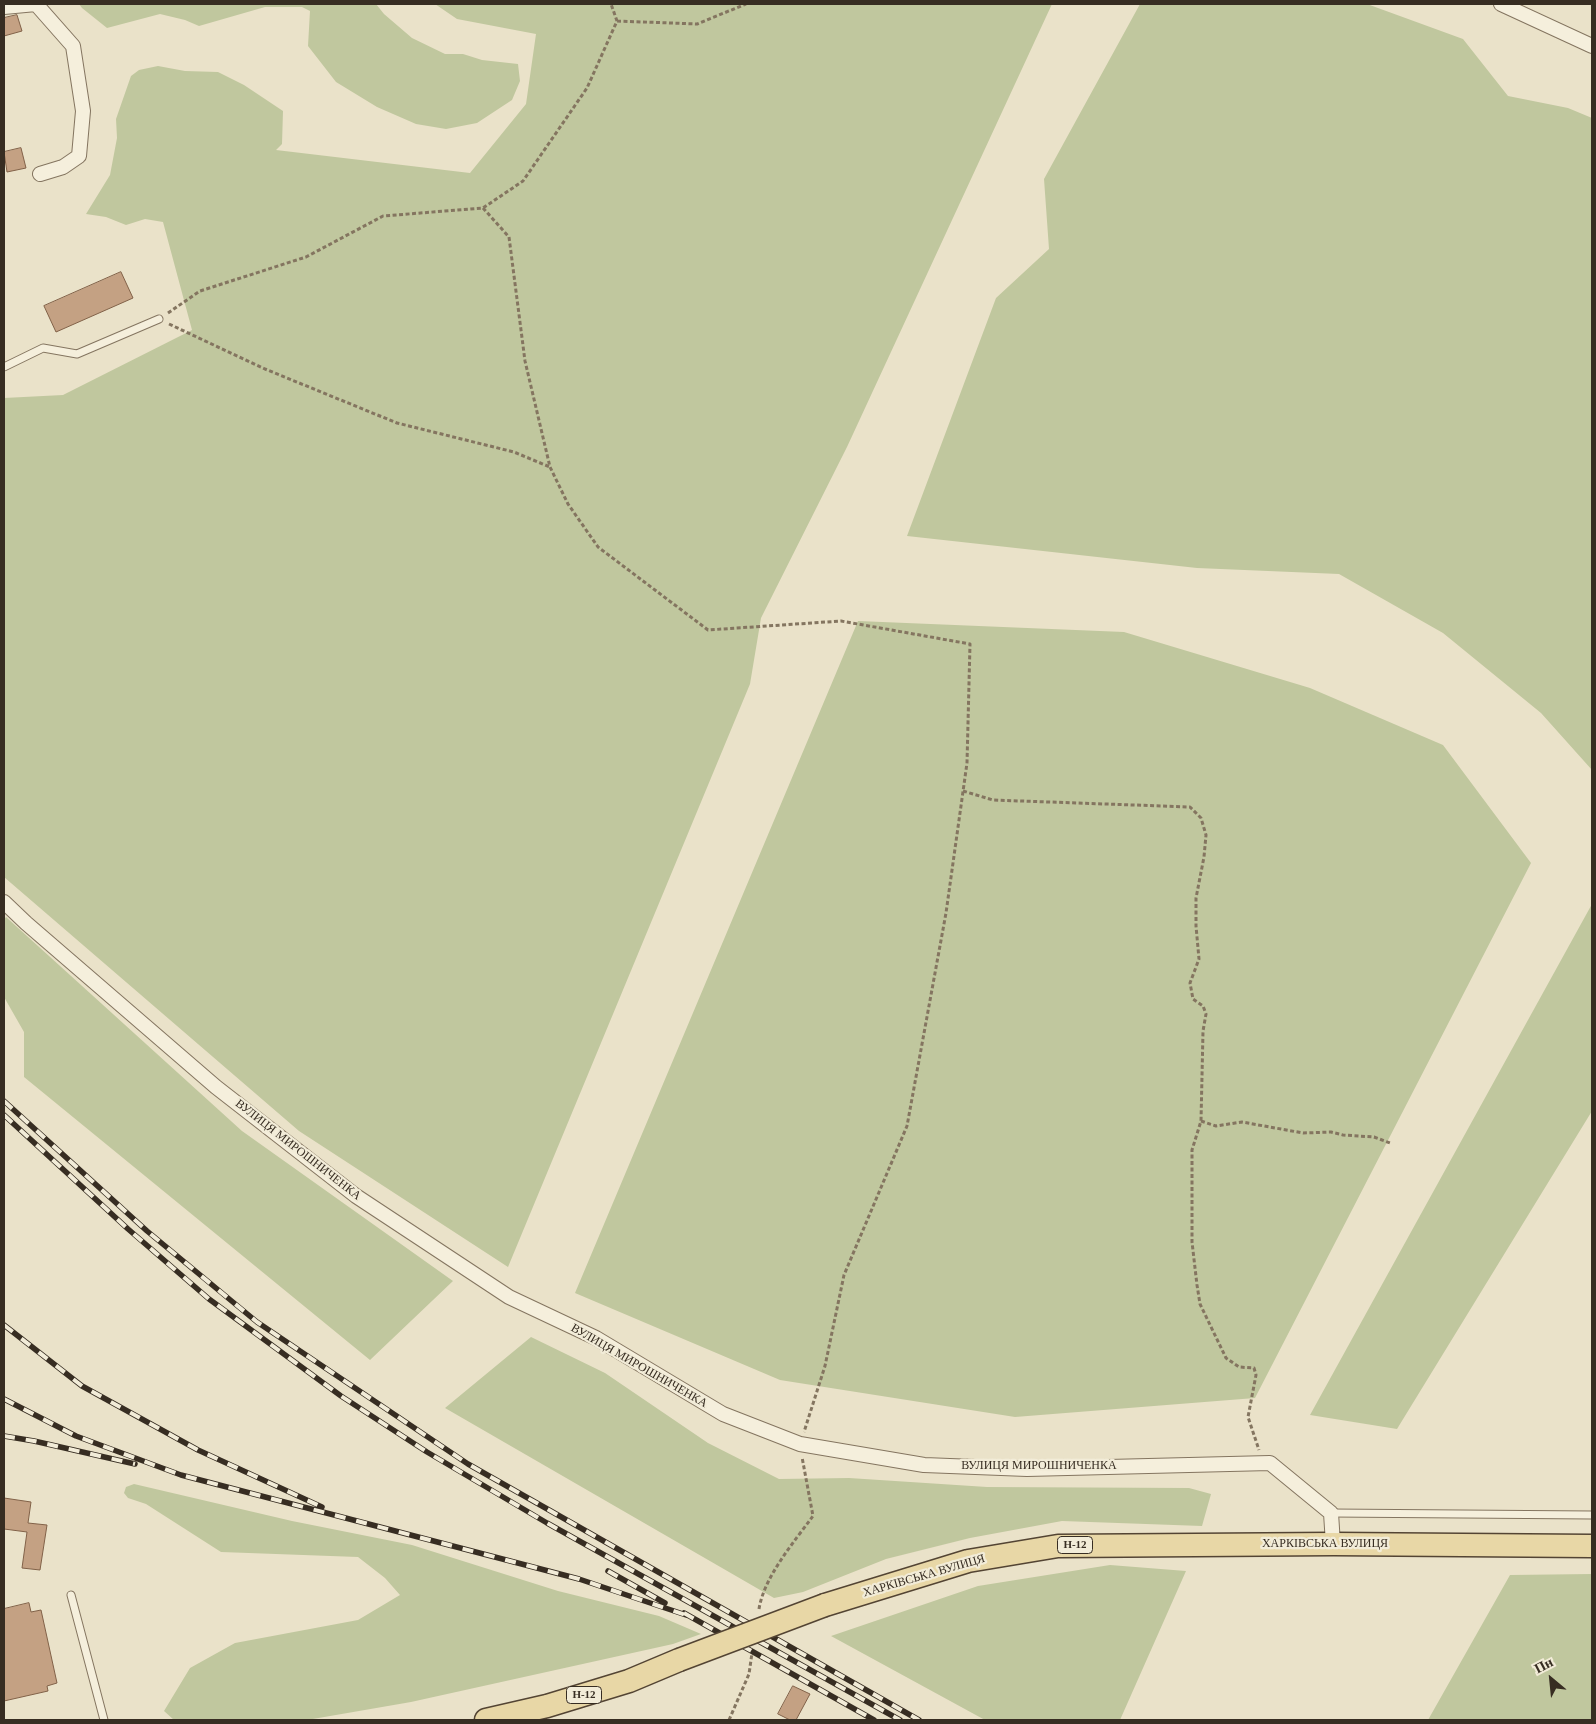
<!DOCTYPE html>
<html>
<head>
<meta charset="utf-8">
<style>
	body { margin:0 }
	#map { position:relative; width:1596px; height:1724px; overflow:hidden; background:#eae2c9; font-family:Georgia,serif }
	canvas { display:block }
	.frame { position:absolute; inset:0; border:5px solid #372d22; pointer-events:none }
	.north { position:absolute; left:1526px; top:1654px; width:50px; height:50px; -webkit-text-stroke:4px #f2ecd8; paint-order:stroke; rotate:332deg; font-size:14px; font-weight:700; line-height:20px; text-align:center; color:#372d22 }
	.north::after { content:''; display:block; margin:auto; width:18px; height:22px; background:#372d22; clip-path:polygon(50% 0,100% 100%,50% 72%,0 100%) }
</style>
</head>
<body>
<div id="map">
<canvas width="1596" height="1724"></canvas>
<div class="frame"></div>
<div class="north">Пн</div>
</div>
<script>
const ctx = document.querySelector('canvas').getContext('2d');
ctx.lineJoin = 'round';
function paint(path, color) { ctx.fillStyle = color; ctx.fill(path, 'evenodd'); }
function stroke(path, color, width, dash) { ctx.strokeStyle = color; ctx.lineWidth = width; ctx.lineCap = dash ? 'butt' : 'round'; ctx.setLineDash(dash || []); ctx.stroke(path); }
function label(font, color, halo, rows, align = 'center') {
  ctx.font = font + ' Georgia,serif'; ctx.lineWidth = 4.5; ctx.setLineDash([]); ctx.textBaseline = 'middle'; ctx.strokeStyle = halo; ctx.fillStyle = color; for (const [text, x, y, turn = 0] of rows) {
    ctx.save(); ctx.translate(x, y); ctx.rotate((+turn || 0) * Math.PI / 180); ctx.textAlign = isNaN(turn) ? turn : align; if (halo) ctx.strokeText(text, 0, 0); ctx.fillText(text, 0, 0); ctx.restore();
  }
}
paint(new Path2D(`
	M79,4H376L384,14L412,38L445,54H463L482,60L518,64L520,81L512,100L477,123L446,129L416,124L377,107L336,82L308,46L310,11L302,7H265L199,26L185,20L160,14L107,28L82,8Z
	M435,4H1052L847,447L761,618L750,684L508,1267L299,1131L4,877V398L63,395L192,330L163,222L145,219L126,225L106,217L86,214L110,175L117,138L116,119L131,76L139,70L158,66L185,71L218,72L244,85L283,111L282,144L276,150L470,173L526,104L536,34L457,19Z
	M1140,4H1367L1463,39L1508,96L1568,108L1592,118V770L1541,713L1443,633L1339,574L1197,568L907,536L996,298L1049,249L1044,179Z
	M858,621L1124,632L1310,688L1443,745L1531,863L1255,1398L1015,1417L780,1380L575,1293Z
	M1592,904V1111L1397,1429L1310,1415Z
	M6,917L242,1131L453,1281L370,1360L24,1077V1032L4,997V920Z
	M531,1337L605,1373L708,1443L779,1479L849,1478L987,1487L1189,1488L1211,1494L1202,1526L1062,1521L970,1538L886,1559L803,1592L774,1598L445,1408Z
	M134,1484L292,1521L412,1545L558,1591L659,1616L701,1634L673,1644L411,1702L307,1720H174L164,1711L190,1668L235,1643L358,1620L400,1595L385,1578L358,1557L221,1552L146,1504L128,1498L124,1493L126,1487Z
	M1110,1565L1186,1571L1120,1720H985L831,1636L978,1586Z
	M1592,1574V1720H1428L1510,1575Z`), '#c0c79e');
const building = new Path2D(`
	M17,15L22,31L4,36V18Z
	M21,148L26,168L7,172L4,152Z
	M121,272L133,298L56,332L44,306Z
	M4,1498L31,1502L28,1523L47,1525L40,1570L22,1568L27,1532L4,1529Z
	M29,1603L31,1612L41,1610L57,1683L47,1686L48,1691L4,1701V1609Z
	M793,1686L810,1694L796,1720H790L778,1714Z`);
paint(building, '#c4a183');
stroke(building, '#816148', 1);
const service = new Path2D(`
	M4,367L43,348L77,354L159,319
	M1331,1513L1592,1515
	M71,1595L104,1720`);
const minor = new Path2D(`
	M1501,4L1592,46
	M4,7L36,4L73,46L83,111L79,156L63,167L40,174
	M4,902L26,923L216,1087L356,1196L509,1297L596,1338L723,1414L800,1444L924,1465L1027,1469L1270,1463L1331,1513L1333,1544`);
const primary = new Path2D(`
	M825,1605L968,1561L1058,1546L1333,1544L1592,1546
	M486,1720L547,1706L629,1681L679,1660`);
stroke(service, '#847560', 9);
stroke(minor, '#847560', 16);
stroke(primary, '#534433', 25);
stroke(new Path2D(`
	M617,21L697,24L746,4
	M483,208L509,237L525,361L550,467L568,504L598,547L708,630L841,621L970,644L967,763L946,913L907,1126L844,1275L825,1366L804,1432
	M168,313L200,291L306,257L383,216L483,208L523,181L587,88L617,21L611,4
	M169,324L265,369L397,423L514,452L550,467
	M963,791L993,800L1190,807L1201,818L1206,835L1204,857L1196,898V926L1199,959L1190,983L1193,999L1203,1006L1206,1014L1203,1031L1201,1121L1192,1150V1242L1197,1285L1200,1304L1226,1358L1239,1367L1254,1368L1256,1375L1248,1417L1259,1450
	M1201,1121L1216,1126L1242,1122L1303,1133L1331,1132L1343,1135L1374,1137L1390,1143
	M759,1609C764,1577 794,1542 813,1516L802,1457
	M729,1720L749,1674L752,1653`), '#847560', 3, [4, 2.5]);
stroke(service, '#f5efdc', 7);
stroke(minor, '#f5efdc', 14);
stroke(primary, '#e8d7a6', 22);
const rail = new Path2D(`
	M4,1101L147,1231L257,1322L468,1464L919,1720
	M4,1115L128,1229L209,1299L341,1396L427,1452L547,1523L900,1720
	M4,1325L82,1386L198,1450L322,1507
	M4,1399L76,1436L181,1475L579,1579L689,1616
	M4,1436L34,1441L135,1464
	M608,1571L665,1603
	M684,1613L874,1720`);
stroke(rail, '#372d22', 5.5);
stroke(rail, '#f2ecd8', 4, [11]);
const primaryBridge = new Path2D(`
	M679,1660L825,1605`);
stroke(primaryBridge, '#534433', 25, []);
stroke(primaryBridge, '#e8d7a6', 22);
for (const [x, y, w] of [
	[1075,1545,35],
	[584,1695,35]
]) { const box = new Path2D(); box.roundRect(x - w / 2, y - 8.5, w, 17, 4); ctx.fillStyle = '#f2ecd8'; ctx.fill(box); stroke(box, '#372d22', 1); }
label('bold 11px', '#372d22', null, [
	["Н-12",1075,1545],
	["Н-12",584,1695]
]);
label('12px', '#372d22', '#f2ecd8', [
	["ВУЛИЦЯ МИРОШНИЧЕНКА",298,1150,38],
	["ВУЛИЦЯ МИРОШНИЧЕНКА",639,1366,30],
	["ВУЛИЦЯ МИРОШНИЧЕНКА",1039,1466],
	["ХАРКІВСЬКА ВУЛИЦЯ",1325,1544],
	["ХАРКІВСЬКА ВУЛИЦЯ",924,1576,-16]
]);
</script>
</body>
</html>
